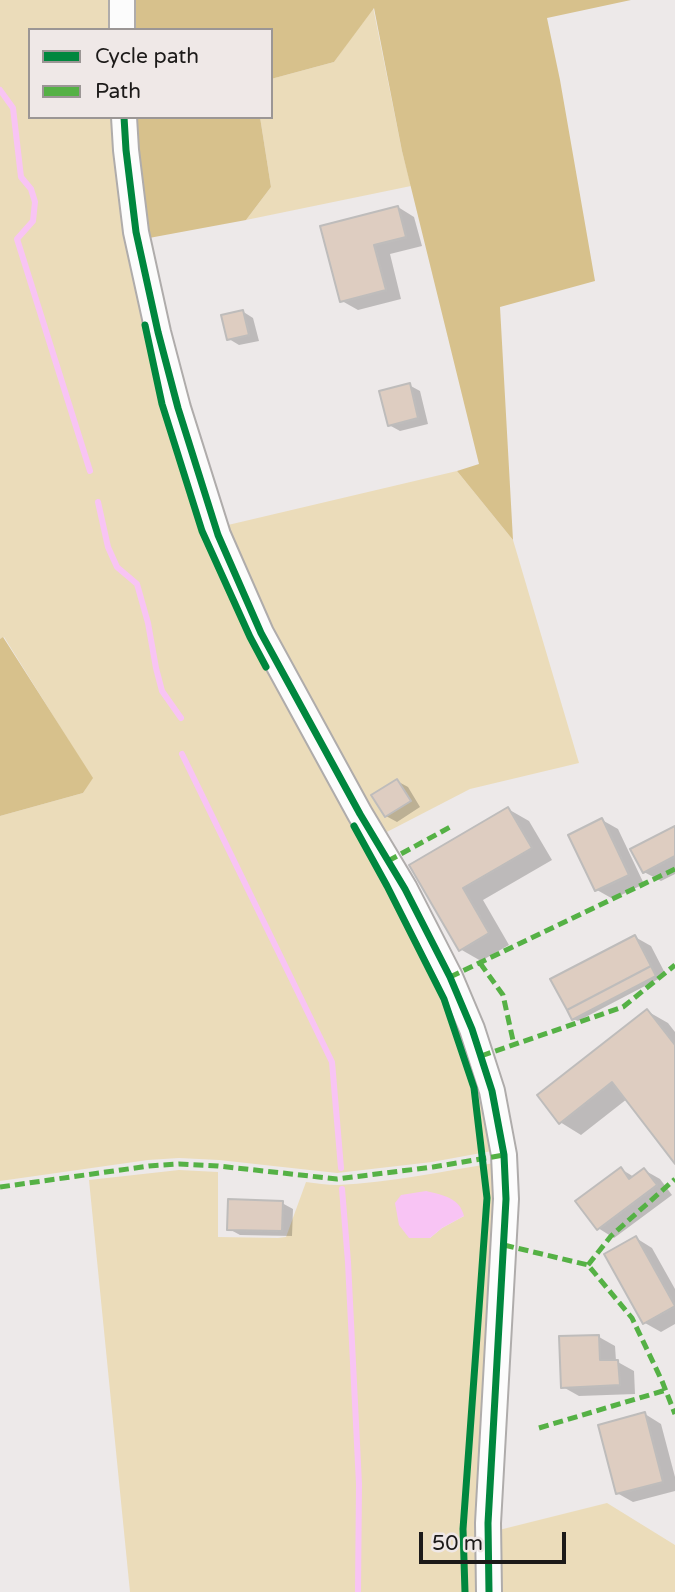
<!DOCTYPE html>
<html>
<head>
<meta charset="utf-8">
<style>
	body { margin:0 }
	#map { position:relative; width:675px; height:1592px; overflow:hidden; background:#ede9e9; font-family:"Varela Round",sans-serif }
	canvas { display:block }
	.legend { position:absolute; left:28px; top:28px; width:245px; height:91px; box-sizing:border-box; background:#efe8e7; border:2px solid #9b9695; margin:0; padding:9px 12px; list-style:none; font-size:21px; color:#1c1a19 }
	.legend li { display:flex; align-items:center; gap:14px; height:35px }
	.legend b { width:35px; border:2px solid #9b9695 }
	.scale { position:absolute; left:419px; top:1532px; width:147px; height:32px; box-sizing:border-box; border:4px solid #1c1a19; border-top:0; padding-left:9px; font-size:21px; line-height:24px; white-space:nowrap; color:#1c1a19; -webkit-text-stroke:5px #efe8e7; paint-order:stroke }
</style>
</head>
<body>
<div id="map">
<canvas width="675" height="1592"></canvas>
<ul class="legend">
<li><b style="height:9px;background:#00873e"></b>Cycle path</li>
<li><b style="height:9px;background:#55b145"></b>Path</li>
</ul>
<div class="scale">50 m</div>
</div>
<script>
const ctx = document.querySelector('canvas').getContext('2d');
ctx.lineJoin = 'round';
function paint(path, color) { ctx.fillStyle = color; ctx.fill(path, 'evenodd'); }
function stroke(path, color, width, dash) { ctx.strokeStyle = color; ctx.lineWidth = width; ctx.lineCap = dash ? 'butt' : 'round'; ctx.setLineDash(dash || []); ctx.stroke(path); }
paint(new Path2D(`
	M0,0H114L115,30H30V117H115L167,403L367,843L441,983L468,1048L483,1104L492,1151L432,1162L337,1173L219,1160L179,1158L148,1160L0,1181V816L83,793L92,778L4,637L0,639Z
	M373,7L402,151L411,186L246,220L271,187L260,117H271V79L334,62Z
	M457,471L513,540L579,763L470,789L381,835L276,636L228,525Z
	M494,1163L497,1181L478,1592H130L89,1180L179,1170L218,1172V1237L278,1238L286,1237L306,1182C316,1183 327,1185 338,1185C388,1183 445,1171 494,1163ZM426,1191L464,1216L442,1228L430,1238Z
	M607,1503L675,1545V1592H498L499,1530Z`), '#ebdcba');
paint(new Path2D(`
	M131,0H631L547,18L560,80L595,281L500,307L513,540L457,471L479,464L402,151L374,8L334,62L271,79V30H130Z
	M135,117H260L271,187L246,220L149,238L136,143Z
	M3,637L93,778L83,793L0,816V639Z`), '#d7c18c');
paint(new Path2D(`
	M426,1191C443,1195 460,1198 464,1216L442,1228L430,1238H409L399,1225L395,1203L401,1195Z`), '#f8c4f4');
paint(new Path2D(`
	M398,207L414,217L422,246L390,254L401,299L358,310L342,301L322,227Z
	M242,311L253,318L259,341L239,345L229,339Z
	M409,385L420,391L428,424L400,431L389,425Z
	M397,781L408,787L420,807L397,822L386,816Z
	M508,809L529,821L552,860L483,900L509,945L481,961L460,949L411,866Z
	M602,820L618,829L644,884L613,899L597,890Z
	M675,828V874L661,881L644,872Z
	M635,937L651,946L666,975L578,1021L573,1019Z
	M647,1011L668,1023L675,1032V1161L627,1099L581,1135L560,1122Z
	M621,1169L634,1177L644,1170L660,1179L672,1195L614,1238L598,1228Z
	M282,1203L293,1209L292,1236L240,1235L229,1229Z
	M636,1238L652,1248L675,1289V1324L661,1332L645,1323Z
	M599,1337L615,1346L616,1361L634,1371L635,1394L579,1396L563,1387Z
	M645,1414L661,1424L675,1477V1491L633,1502L617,1493Z`), '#0003');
stroke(new Path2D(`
	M0,90L13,108L21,177L31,189L35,202L33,221L17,239L90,471
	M98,502L108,547L117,567L137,584L148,623L156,668L162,691L181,718
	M182,754L332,1062L341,1168
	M342,1189L348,1262L359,1484L358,1592`), '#f8c4f4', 6);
const building = new Path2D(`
	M398,206L406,237L374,245L386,290L340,302L320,226Z
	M243,310L249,335L227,340L221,315Z
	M410,383L418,418L388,426L379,391Z
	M397,779L411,801L385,817L371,795Z
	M508,807L532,848L463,888L489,933L459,951L409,865Z
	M602,818L629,875L595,891L568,835Z
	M675,826V856L643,873L630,849Z
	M635,935L651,966L567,1010L550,979Z
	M651,966L656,976L572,1020L567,1010Z
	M647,1009L675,1045V1164L612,1082L559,1124L537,1095Z
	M621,1167L629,1179L644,1168L657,1185L597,1230L575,1201Z
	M228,1199L283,1201L282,1231L227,1230Z
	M636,1236L675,1306L643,1324L604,1254Z
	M599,1335L600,1360H618L620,1385L561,1388L559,1336Z
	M645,1412L663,1482L616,1494L598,1425Z`);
paint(building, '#decdc1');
stroke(building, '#bebcbb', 2);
const secondary = new Path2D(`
	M122,30V0
	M124,117L126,150L136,232L158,332L178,408L218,535L261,633L360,814L405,889L450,977L472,1029L492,1091L504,1155L506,1199L488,1523L489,1592`);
stroke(secondary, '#afacab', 28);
stroke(secondary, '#fcfcfc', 24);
stroke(new Path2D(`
	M388,861L452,826
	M480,963L503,995L514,1045
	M450,977L675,869
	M481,1056L623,1007L675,965
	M0,1187L149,1166L179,1164L218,1166L337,1179L433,1167L504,1155
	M504,1245L588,1265L632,1318L662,1381L675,1414
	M588,1265L611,1236L675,1179
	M539,1428L666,1390`), '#55b145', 5, [10, 5]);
stroke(new Path2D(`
	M124,117L126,150L136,232L158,332L178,408L218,535L261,633L360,814L405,889L450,977L472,1029L492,1091L504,1155L506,1199L488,1523L489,1592
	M145,325L162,404L202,531L250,637L266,667
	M354,826L387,886L444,999L474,1088L487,1198L463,1529L465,1592`), '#00873e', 7);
</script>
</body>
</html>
